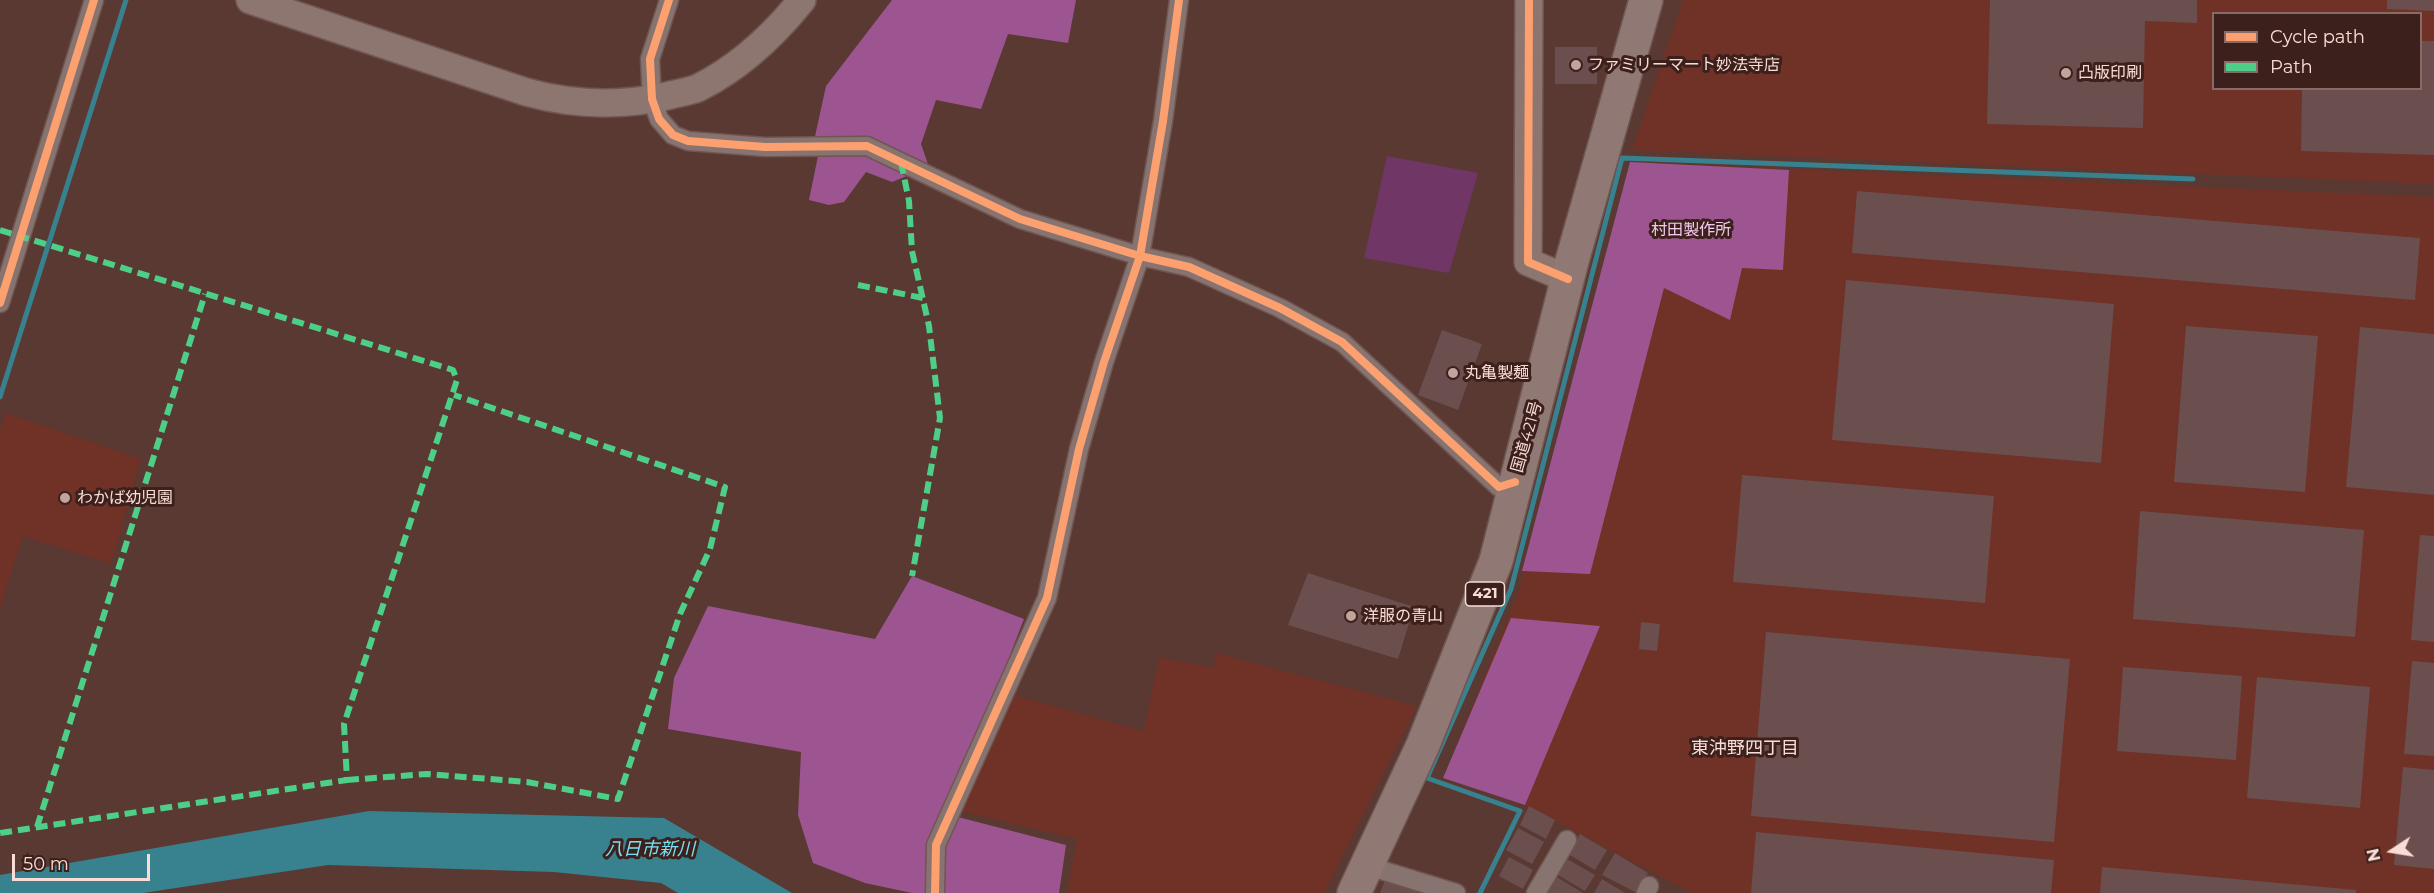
<!DOCTYPE html>
<html>
<head>
<meta charset="utf-8">
<style>
	body { margin:0 }
	#map { position:relative; width:2434px; height:893px; overflow:hidden; background:#5a3933; font-family:Montserrat,sans-serif }
	canvas { display:block }
	.legend { position:absolute; left:2212px; top:12px; width:210px; height:78px; box-sizing:border-box; background:#3c201b; border:2px solid #886b66; margin:0; padding:8px 10px; list-style:none; font-size:18px; color:#fadcd6 }
	.legend li { display:flex; align-items:center; gap:12px; height:30px }
	.legend b { width:30px; border:2px solid #886b66 }
	.north { position:absolute; left:2362px; top:821px; width:60px; height:60px; -webkit-text-stroke:4px #3c201b; paint-order:stroke; rotate:258deg; font-size:16px; font-weight:700; line-height:24px; text-align:center; color:#fadcd6 }
	.north::after { content:''; display:block; margin:auto; width:21px; height:27px; background:#fadcd6; clip-path:polygon(50% 0,100% 100%,50% 72%,0 100%) }
	.scale { position:absolute; left:12px; top:854px; width:138px; height:27px; box-sizing:border-box; border:3px solid #fadcd6; border-top:0; padding-left:8px; font-size:18px; line-height:21px; white-space:nowrap; color:#fadcd6; -webkit-text-stroke:4px #3c201b; paint-order:stroke }
</style>
</head>
<body>
<div id="map">
<canvas width="2434" height="893"></canvas>
<ul class="legend">
<li><b style="height:8px;background:#fca06f"></b>Cycle path</li>
<li><b style="height:8px;background:#4dcf88"></b>Path</li>
</ul>
<div class="north">N</div>
<div class="scale">50 m</div>
</div>
<script>
const ctx = document.querySelector('canvas').getContext('2d');
ctx.lineJoin = 'round';
function paint(path, color) { ctx.fillStyle = color; ctx.fill(path, 'evenodd'); }
function stroke(path, color, width, dash) { ctx.strokeStyle = color; ctx.lineWidth = width; ctx.lineCap = dash ? 'butt' : 'round'; ctx.setLineDash(dash || []); ctx.stroke(path); }
function label(font, color, halo, rows, align = 'center') {
  ctx.font = font + ' Montserrat,"Noto Sans JP",sans-serif'; ctx.lineWidth = 6; ctx.setLineDash([]); ctx.textBaseline = 'middle'; ctx.strokeStyle = halo; ctx.fillStyle = color; for (const [text, x, y, turn = 0] of rows) {
    ctx.save(); ctx.translate(x, y); ctx.rotate((+turn || 0) * Math.PI / 180); ctx.textAlign = isNaN(turn) ? turn : align; if (halo) ctx.strokeText(text, 0, 0); ctx.fillText(text, 0, 0); ctx.restore();
  }
}
paint(new Path2D(`
	M1683,0H2434V184L1632,150ZM2214,14H2420V88H2214Z
	M1630,162L2434,197V893H1692L1525,805L1444,778L1519,590Z
	M6,413L141,459L111,564L23,536L0,609V430Z
	M1215,653L1417,706L1324,893H1067L1077,839L959,811L1009,694L1144,731L1159,657L1214,668Z`), '#703127');
paint(new Path2D(`
	M1387,156L1478,173L1449,273L1364,258Z`), '#703666');
paint(new Path2D(`
	M892,0H1076L1068,43L1008,34L981,109L936,100L921,144L929,167L814,141L826,86Z
	M867,146L919,171L892,182L866,172L844,202L829,205L809,200L818,156L848,153Z
	M1630,162L1789,170L1783,270L1742,268L1730,320L1664,288L1590,574L1522,571Z
	M912,576L1024,619L938,841L954,816L1066,845L1059,893H912L865,883L813,863L798,815L801,752L668,729L674,678L708,606L875,639Z
	M1511,618L1600,626L1525,805L1443,778Z`), '#9d5591');
paint(new Path2D(`
	M369,811L664,818L792,893H678L661,883L554,872L328,865L143,893H0V875Z`), '#38828f');
stroke(new Path2D(`
	M0,397L126,0
	M1480,893L1520,811L1427,778L1511,589L1622,158L2193,179`), '#38828f', 5);
paint(new Path2D(`
	M1990,0H2197V23L2145,21L2143,128L1987,124Z
	M2387,0H2434V11L2387,9Z
	M2420,41H2434V155L2301,151L2302,88H2420Z
	M1555,47H1597V84H1555Z
	M1857,191L2420,238L2415,300L1852,253Z
	M1846,280L2114,304L2101,463L1832,440Z
	M2186,326L2318,336L2305,492L2174,482Z
	M2360,327L2434,334V495L2346,487Z
	M1442,330L1482,344L1458,410L1418,395Z
	M1742,475L1994,496L1985,603L1733,582Z
	M2140,511L2364,530L2355,637L2133,619Z
	M2420,535L2434,536V642L2411,640Z
	M1308,573L1414,607L1398,659L1288,625Z
	M1641,622L1660,624L1657,651L1639,649Z
	M1766,632L2070,659L2054,842L1751,816Z
	M2412,661L2434,663V756L2404,754Z
	M2123,667L2242,676L2236,760L2117,751Z
	M2257,677L2370,687L2360,808L2247,798Z
	M2403,767L2434,770V869L2394,865Z
	M1529,806L1555,820L1546,839L1520,825Z
	M1518,828L1544,842L1532,864L1506,850Z
	M1756,832L2054,860L2051,893H1751Z
	M1580,834L1607,850L1595,870L1568,854Z
	M1615,853L1648,873L1637,893L1602,875Z
	M1509,857L1533,870L1523,889L1499,876Z
	M1567,859L1595,875L1585,891L1558,875Z
	M2102,867L2356,890V893H2100Z
	M1555,876L1583,893H1545Z
	M1602,879L1625,893H1594Z
	M1385,880L1425,892V893H1380Z`), '#6a4f4e');
const street = new Path2D(`
	M669,0L650,59L652,99L659,119L673,135L688,141L765,147L867,146L1020,219L1140,256L1189,267L1280,308L1342,342L1499,487L1515,482
	M0,303L94,0
	M1368,866L1456,893
	M935,893L936,845L1047,598L1079,449L1104,362L1140,256L1163,121L1179,0
	M1536,893L1567,840
	M1646,893L1649,886`);
const secondary = new Path2D(`
	M250,0L526,92C573,105 618,107 667,96C677,93 688,92 698,88C740,67 773,36 802,0
	M1529,0L1528,262L1568,279`);
const highway = new Path2D(`
	M1354,893L1423,745L1496,561L1572,261L1646,0`);
stroke(street, '#705650', 21);
stroke(secondary, '#705650', 30);
stroke(highway, '#705650', 36);
stroke(street, '#877471', 18);
stroke(secondary, '#8d7570', 27);
stroke(highway, '#907974', 33);
stroke(new Path2D(`
	M901,162L909,201L912,251L929,326L940,418L912,576
	M0,230L453,370L457,380L344,724L347,780L0,833
	M858,285L923,298
	M347,780L427,774L527,782L618,799L680,614L710,549L725,487L454,395
	M37,827L205,294`), '#4dcf88', 6, [12, 6]);
stroke(new Path2D(`
	M669,0L650,59L652,99L659,119L673,135L688,141L765,147L867,146L1020,219L1140,256L1189,267L1280,308L1342,342L1499,487L1515,482
	M1529,0L1528,262L1568,279
	M0,303L94,0
	M935,893L936,845L1047,598L1079,449L1104,362L1140,256L1163,121L1179,0`), '#fca06f', 8);
for (const [x, y, r, color] of [
	[1576,65,6,"#c2a39d"],
	[2066,73,6,"#c2a39d"],
	[1453,373,6,"#c2a39d"],
	[65,498,6,"#c2a39d"],
	[1351,616,6,"#c2a39d"]
]) { const dot = new Path2D(); dot.arc(x, y, r, 0, 2 * Math.PI); ctx.fillStyle = color; ctx.fill(dot); stroke(dot, '#3c201b', 2); }
for (const [x, y, w] of [
	[1485,594,39]
]) { const box = new Path2D(); box.roundRect(x - w / 2, y - 12, w, 24, 4.5); ctx.fillStyle = '#3c201b'; ctx.fill(box); stroke(box, '#fadcd6', 1.5); }
label('bold 15px', '#fadcd6', null, [
	["421",1485,594]
]);
label('16px', '#fadcd6', '#3c201b', [
	["ファミリーマート妙法寺店",1588,65],
	["凸版印刷",2078,73],
	["丸亀製麺",1465,373],
	["わかば幼児園",77,498],
	["洋服の青山",1363,616]
], 'left');
label('16px', '#f3c9ed', '#3c201b', [
	["村田製作所",1691,230]
]);
label('16px', '#fadcd6', '#3c201b', [
	["国道421号",1527,437,-74]
]);
label('18px', '#fadcd6', '#3c201b', [
	["東沖野四丁目",1745,749]
]);
label('italic 18px', '#78e0f4', '#3c201b', [
	["八日市新川",650,850]
]);
</script>
</body>
</html>
